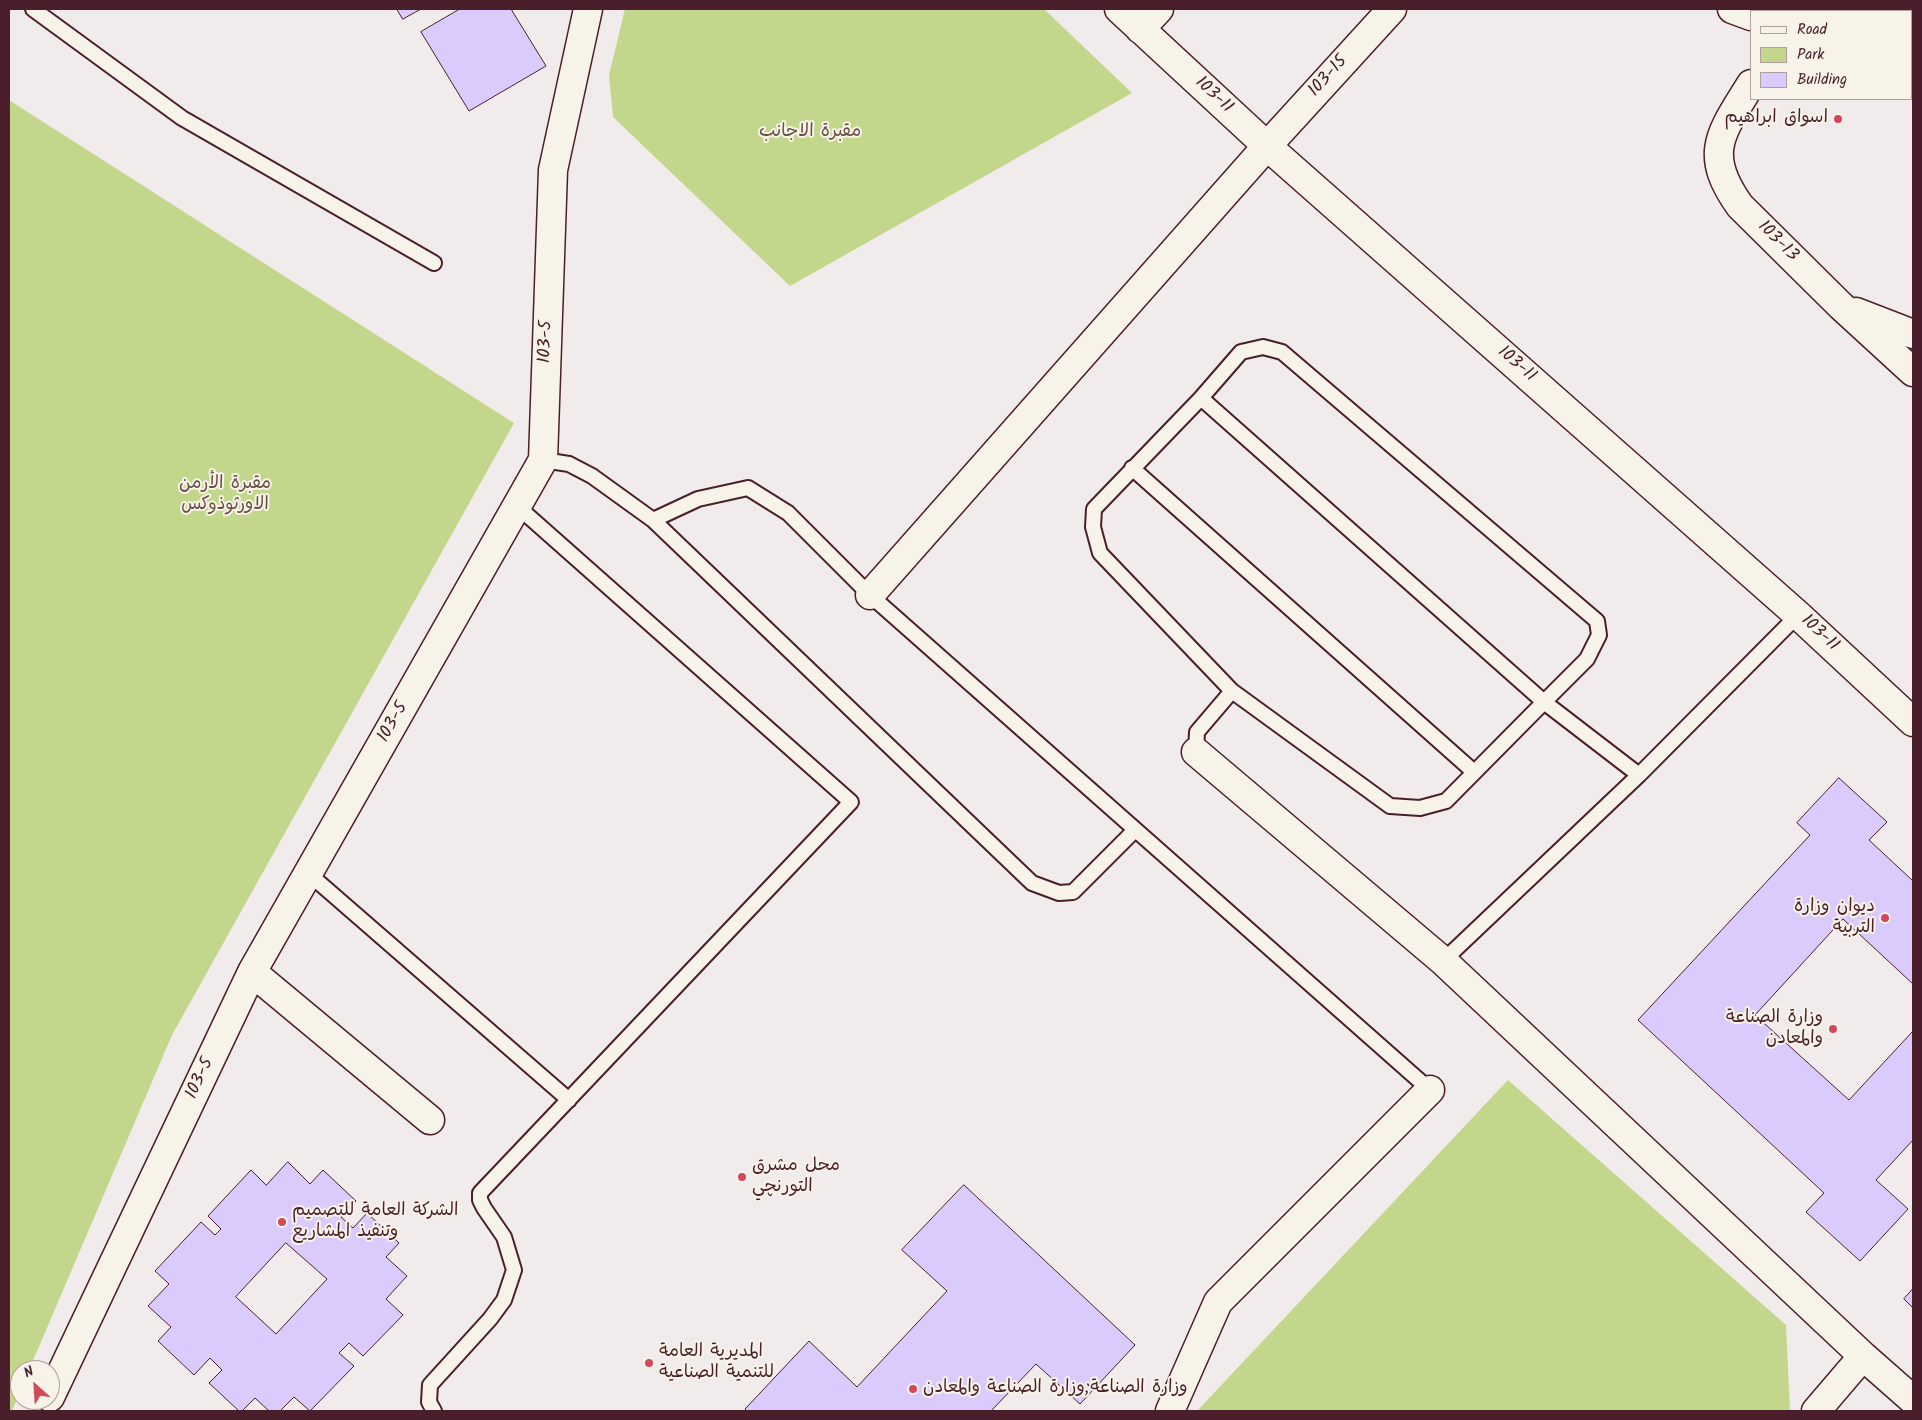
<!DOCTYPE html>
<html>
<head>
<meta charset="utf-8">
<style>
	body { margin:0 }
	#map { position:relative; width:1922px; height:1420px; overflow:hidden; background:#f1ebec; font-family:Kalam,sans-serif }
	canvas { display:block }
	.frame { position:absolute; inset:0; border:10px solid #4a1f2b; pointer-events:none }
	.legend { position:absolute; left:1750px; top:10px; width:162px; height:90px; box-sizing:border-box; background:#f7f3e8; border:1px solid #b29e9c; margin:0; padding:6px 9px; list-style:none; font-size:15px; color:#4a1f2b }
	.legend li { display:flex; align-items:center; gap:10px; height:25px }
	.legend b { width:25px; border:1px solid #b29e9c }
	.north { position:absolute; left:10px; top:1360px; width:50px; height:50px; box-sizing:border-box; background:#f7f3e8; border:1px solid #b29e9c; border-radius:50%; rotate:334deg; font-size:14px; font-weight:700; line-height:20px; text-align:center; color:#4a1f2b }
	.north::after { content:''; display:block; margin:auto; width:18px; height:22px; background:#d1495b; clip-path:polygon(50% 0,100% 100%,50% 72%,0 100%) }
</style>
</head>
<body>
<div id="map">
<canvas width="1922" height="1420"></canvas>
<div class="frame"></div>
<ul class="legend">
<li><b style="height:6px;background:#f7f3e8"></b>Road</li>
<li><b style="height:14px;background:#c3d78c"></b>Park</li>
<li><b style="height:14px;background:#dbcbfc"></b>Building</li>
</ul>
<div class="north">N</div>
</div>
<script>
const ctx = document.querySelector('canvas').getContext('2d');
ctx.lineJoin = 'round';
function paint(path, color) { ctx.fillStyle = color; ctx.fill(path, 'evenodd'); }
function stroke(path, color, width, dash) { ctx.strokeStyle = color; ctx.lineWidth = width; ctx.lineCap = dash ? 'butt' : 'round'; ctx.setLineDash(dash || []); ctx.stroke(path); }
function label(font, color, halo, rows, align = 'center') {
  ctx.font = font + ' Kalam,"Playpen Sans Arabic",sans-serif'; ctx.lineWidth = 4; ctx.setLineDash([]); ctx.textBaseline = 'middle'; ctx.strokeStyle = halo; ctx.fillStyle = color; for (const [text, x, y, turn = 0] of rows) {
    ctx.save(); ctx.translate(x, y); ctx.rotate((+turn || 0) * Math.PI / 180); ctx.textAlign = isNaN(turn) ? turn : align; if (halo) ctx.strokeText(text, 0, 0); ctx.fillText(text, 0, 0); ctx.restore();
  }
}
paint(new Path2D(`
	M625,9H1044L1132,93L790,286L613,117L609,75Z
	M9,100L514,423L172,1035L29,1370H20V1392L12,1411H9Z
	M1508,1080L1786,1325L1790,1411H1197Z`), '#c3d78c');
const building = new Path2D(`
	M397,9H421L403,19Z
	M460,9H511L546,66L469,111L421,32Z
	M1839,778L1887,822L1869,840L1913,881V984L1843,919L1755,1015L1849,1100L1913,1031V1140L1876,1180L1908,1209L1860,1261L1806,1212L1824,1193L1638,1020L1810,835L1797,823Z
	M288,1162L310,1184L323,1170L356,1201L341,1217L353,1228L367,1213L399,1243L386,1257L407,1276L386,1299L403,1315L363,1356L349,1343L339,1353L354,1366L310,1411L294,1397L280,1411H269L255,1398L242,1411H239L209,1383L222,1370L210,1358L194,1375L158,1341L171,1327L148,1306L169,1284L155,1271L201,1222L215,1235L221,1229L208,1216L251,1170L266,1185ZM286,1243L327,1279L276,1334L236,1297Z
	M964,1185L1135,1345L1080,1404L1036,1364L991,1411H747L745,1409L809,1341L857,1387L947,1291L902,1250Z
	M1913,1289V1308L1904,1299Z`);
paint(building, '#dbcbfc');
stroke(building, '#4a1f2b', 1);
const lane = new Path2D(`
	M33,9L182,118L434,263
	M1201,398L1544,702L1446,801L1420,808L1390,806L1232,691L1100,553L1093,527L1094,509L1201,398L1241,352L1263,347L1282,352L1597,621L1599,635L1587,659L1544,702L1639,775
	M543,460L569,464L592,476L653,520L698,499L748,488L788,513L870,595L1430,1090
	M1132,468L1474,772
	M653,520L1032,883L1059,893L1073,892L1135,830
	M1196,752L1197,732L1232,691
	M308,873L569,1100
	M1443,961L1639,775L1798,615
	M434,1411L429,1402L430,1385L490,1319L504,1300L514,1270L504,1237L484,1208L480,1200V1193L851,802L517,506`);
const street = new Path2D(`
	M1119,9L1267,146L1798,615L1913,722
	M1732,9L1751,16
	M1140,29L1159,9
	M1911,78L1913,79
	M1751,84C1721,133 1702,153 1740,206L1841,306L1913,372
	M1856,312L1913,334
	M870,595L1267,146L1392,9
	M1196,752L1443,961L1863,1356L1913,1400
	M252,972L430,1120
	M50,1397L252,972L543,460L553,170L588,9
	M1170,1411L1218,1302L1430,1090
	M1816,1411L1863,1356`);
stroke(lane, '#4a1f2b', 18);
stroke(street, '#4a1f2b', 31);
stroke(lane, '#f7f3e8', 14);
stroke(street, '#f7f3e8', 28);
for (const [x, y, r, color] of [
	[1838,119,5,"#d1495b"],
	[1885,918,5,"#d1495b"],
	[1833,1029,5,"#d1495b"],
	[742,1177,5,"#d1495b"],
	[282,1222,5,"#d1495b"],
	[649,1363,5,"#d1495b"],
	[913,1389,5,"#d1495b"]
]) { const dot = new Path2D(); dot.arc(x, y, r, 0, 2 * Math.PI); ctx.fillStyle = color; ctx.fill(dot); stroke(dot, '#f7f3e8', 2); }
label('18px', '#4a1f2b', '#f7f3e8', [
	["103-15",1329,77,-48],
	["103-11",1213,96,43],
	["103-13",1777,242,45],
	["103-5",547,342,-88],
	["103-11",1516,365,41],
	["103-11",1819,634,43],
	["103-5",394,723,-60],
	["103-5",201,1079,-65]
]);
label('18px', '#4a1f2b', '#f7f3e8', [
	["اسواق ابراهيم",1828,119,"right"],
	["ديوان وزارة",1875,908,"right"],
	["التربية",1875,929,"right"],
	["وزارة الصناعة",1823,1019,"right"],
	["والمعادن",1823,1040,"right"],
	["محل مشرق",752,1167],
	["التورنچي",752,1188],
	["الشركة العامة للتصميم",292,1212],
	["وتنفيذ المشاريع",292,1233],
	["المديرية العامة",659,1353],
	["للتنمية الصناعية",659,1374],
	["وزارة الصناعة;وزارة الصناعة والمعادن",923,1389]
], 'left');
label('18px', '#684d43', '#f7f3e8', [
	["مقبرة الاجانب",810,133],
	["مقبرة الأرمن",225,485],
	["الاورثوذوكس",225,506]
]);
</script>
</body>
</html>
